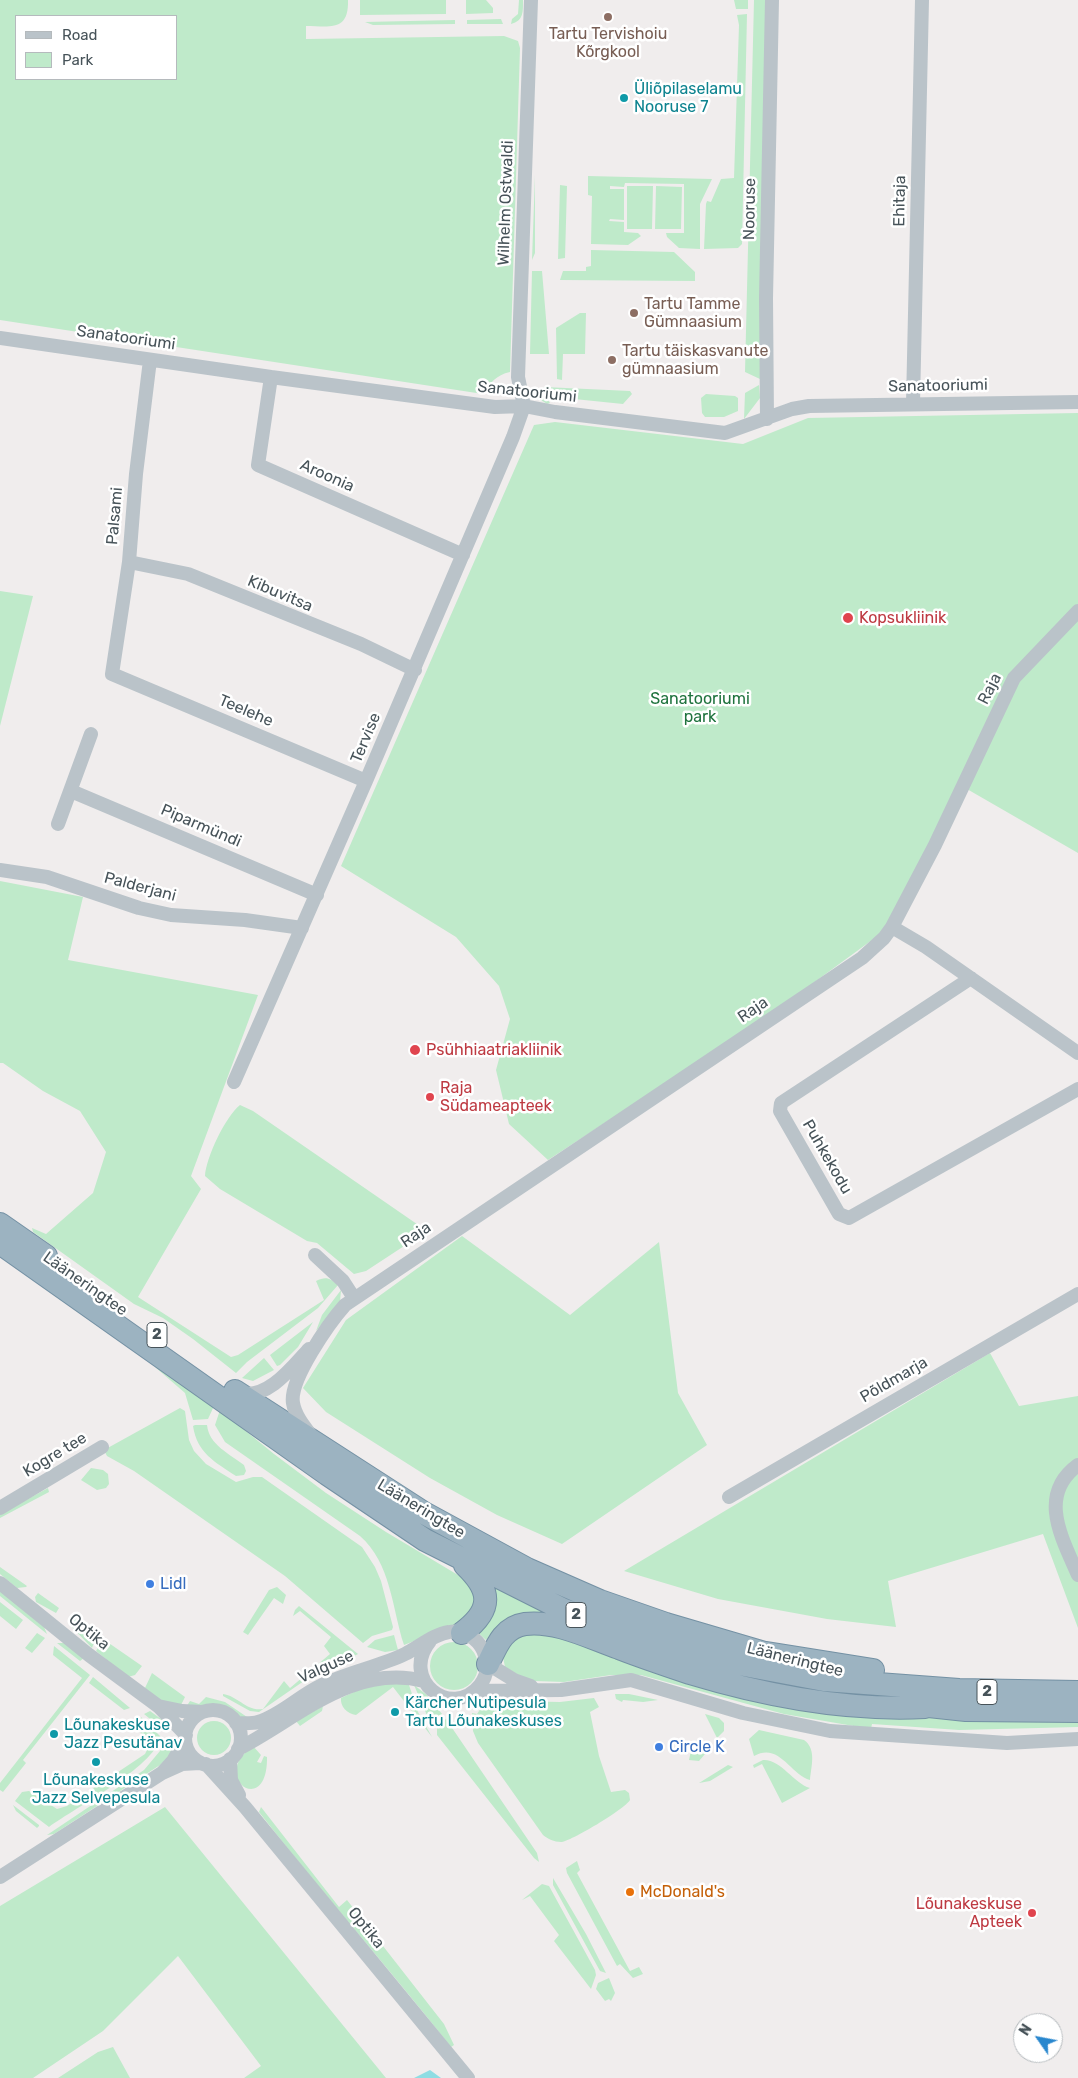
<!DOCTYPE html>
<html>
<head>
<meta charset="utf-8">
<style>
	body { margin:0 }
	#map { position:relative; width:1078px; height:2078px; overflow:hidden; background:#f0eded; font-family:Rubik,sans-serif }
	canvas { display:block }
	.legend { position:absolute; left:15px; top:15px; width:162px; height:65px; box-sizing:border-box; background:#fff; border:1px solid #b5babd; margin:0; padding:6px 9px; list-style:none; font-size:15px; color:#475359 }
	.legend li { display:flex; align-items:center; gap:10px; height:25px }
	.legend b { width:25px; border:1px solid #b5babd }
	.north { position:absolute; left:1013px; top:2013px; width:50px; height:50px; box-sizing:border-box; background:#fff; border:1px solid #b5babd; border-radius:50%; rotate:303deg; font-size:14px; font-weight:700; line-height:20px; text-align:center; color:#475359 }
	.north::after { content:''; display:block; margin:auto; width:18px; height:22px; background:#2987ce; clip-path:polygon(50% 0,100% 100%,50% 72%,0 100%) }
</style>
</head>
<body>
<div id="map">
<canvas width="1078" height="2078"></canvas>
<ul class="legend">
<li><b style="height:6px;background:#bac3c9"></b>Road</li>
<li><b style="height:14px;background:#bfeaca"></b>Park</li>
</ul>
<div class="north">N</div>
</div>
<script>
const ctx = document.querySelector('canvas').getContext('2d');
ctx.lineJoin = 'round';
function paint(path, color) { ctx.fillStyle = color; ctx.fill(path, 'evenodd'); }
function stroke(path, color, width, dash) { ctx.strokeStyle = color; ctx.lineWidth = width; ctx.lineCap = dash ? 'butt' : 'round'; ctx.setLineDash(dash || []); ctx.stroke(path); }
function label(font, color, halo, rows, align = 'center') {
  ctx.font = font + ' Rubik,sans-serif'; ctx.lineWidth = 5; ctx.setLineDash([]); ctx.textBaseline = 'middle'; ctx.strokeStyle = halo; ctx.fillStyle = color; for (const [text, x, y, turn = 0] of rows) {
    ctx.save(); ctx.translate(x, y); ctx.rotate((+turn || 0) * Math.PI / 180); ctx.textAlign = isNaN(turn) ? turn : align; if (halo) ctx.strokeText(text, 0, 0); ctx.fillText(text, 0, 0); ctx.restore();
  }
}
paint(new Path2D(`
	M0,0H348C349,32 330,26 306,26V39L504,36L518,41L520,48L510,372C496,375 490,383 483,394L0,320ZM176,16V79H16V16Z
	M360,0H446V14L360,15Z
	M466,0H486L493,8V13L466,14Z
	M519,0H523C523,11 524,21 511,24L512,19L518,14Z
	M734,0H748V9H736Z
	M754,0H767L760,379L745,372Z
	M747,14L742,244L738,248L704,249L706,204L707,201L711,202L721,179L734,178L739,25L737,15Z
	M501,19L503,24H467V20Z
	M455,20V24L373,25L365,22Z
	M535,175V253L532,260Z
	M588,176L712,179L700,204V249L679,248L667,237L666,233H684V184L625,183L624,187L610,186V189H624V220L610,219L609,221L624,222V232L638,233L641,236L628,245L591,244L592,196L588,195Z
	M560,185L567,186L565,258L558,259Z
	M627,186H653L652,229H627Z
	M656,186L682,187L681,229H655Z
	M591,250L674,252L695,272V281L560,280L563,271H586V267L591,266Z
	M532,271H542L549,354H530Z
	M580,313H586L585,354H563L562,380L557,379L556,328Z
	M759,385L760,398L744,419L745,393Z
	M544,387L630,391L632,394L623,404L545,396L550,403L547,404L541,400Z
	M706,394L735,396L738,398V411L724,417H705L702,413L701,398Z
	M1078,413V853L960,785L883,932L764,1019L548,1160L509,1124L496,1070L510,1019L499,986L456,937L341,866L534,425L555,422L743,444L808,418Z
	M0,591L33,596L0,726Z
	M0,881L83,897L68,960L258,995L191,1176L201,1189L138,1297L231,1357L238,1355L324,1300L316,1281C326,1276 330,1278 338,1285L318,1308L247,1362L236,1373L193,1339L163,1318L134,1304L33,1232L32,1228L46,1234L93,1193L106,1152L80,1111L43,1091L3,1063H0Z
	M240,1105L253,1111L427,1231L366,1271L354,1274L317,1243L307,1241L220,1189L205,1176C206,1158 225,1117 240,1105Z
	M462,1236L570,1315L659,1242L678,1393L707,1445L562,1544L497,1515L430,1478L326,1412L303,1388L346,1320Z
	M341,1290L340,1302L316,1331L322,1315Z
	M313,1322L298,1347L280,1365L277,1366L270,1355Z
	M990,1353L1019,1406L1078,1396V1628L1043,1534L888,1581L896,1627L827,1619L718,1599L624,1571Z
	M264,1358L274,1370L253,1381L242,1378Z
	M155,1367L164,1371L214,1406L208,1419L193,1420L185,1393Z
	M180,1408L185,1411L189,1440L194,1451L206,1464L236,1482L253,1477H262L362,1547L375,1567L381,1581L393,1627L392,1630L372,1636L363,1643L285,1576L134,1471L107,1456L104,1450Z
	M220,1410L274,1454L326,1493L386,1532L468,1581L473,1585L475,1605L465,1621L404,1645C392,1608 391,1563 360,1536L225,1442L215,1425Z
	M195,1425H207C209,1445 230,1454 244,1465L246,1471L244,1475L236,1476C215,1462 197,1453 193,1426Z
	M91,1468L103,1470L108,1474L109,1484L106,1488L97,1490L81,1480Z
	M48,1488L49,1492L0,1518V1514Z
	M0,1567L27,1586L26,1587L17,1588L0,1574Z
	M492,1585C594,1630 696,1670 806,1691L805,1694L741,1681L677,1663L553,1619L528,1616L515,1618L495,1629L486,1640L476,1631C489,1617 496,1604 492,1585Z
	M277,1587L286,1595L283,1604L274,1598L248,1635L243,1632L269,1590Z
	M0,1591L44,1627L47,1634L0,1596Z
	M38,1593L59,1608L56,1613L36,1602L35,1597Z
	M0,1602L23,1620L16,1629L0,1616Z
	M299,1606L358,1654L301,1683L259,1712L250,1711L223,1696V1694C238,1696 247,1712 263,1709L284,1681L290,1688L330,1654L324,1646L331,1637L300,1611L293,1616L295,1610Z
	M72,1617L97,1635L92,1648L68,1623Z
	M535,1630L701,1682L1078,1717V1727L959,1730L872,1724L871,1729L784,1714L641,1675H611L564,1682L535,1681L527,1680L505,1667L503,1657L510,1641Z
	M37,1633L45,1638L32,1653L25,1648Z
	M394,1635L398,1650L385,1652L367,1647L375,1640Z
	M103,1639L142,1666L135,1675L128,1677L96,1651Z
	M430 1666a24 24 0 1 1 48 0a24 24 0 1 1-48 0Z
	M57,1643H64L84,1658L80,1661Z
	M54,1646L90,1675L23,1760L26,1763L3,1792L0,1790V1783L82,1678L53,1655Z
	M152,1673L185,1697L180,1707L158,1699L145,1688Z
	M93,1677L130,1708L124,1710L89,1683Z
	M408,1682L418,1712L432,1737L393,1687L356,1715C347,1714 340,1706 341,1698L369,1685Z
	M414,1685L427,1695L442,1714L435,1721L429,1720Z
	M615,1694H629L658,1700L643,1702L623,1700L622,1702L616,1699Z
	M206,1697L225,1702L247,1717H241L220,1707H186L190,1701L199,1704Z
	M594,1698L599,1707L590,1712L599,1756L611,1792L625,1790L629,1793L630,1800C625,1809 570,1842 561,1842C554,1842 548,1839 543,1835L478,1743L473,1731L472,1713L477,1714L483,1705L511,1701L560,1702Z
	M323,1706L322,1711L300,1726L296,1721Z
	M150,1711L171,1726L166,1732L144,1714Z
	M705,1714L719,1718L724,1723V1731L717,1738Z
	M141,1717L161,1737C153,1768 76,1807 49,1827L15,1801L22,1792L29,1791L57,1809L67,1806L145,1754L149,1746L138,1728Z
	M446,1719L537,1853L539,1862L534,1858L437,1735V1727Z
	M197 1738a17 17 0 1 1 34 0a17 17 0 1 1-34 0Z
	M759,1730L804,1740C817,1749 811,1767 810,1780C790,1774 779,1742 754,1756L749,1739Z
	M693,1741H698L705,1748V1754L699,1761L689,1760Z
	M165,1745L173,1753L160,1765L54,1834L47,1835L144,1770Z
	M253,1746L261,1755L257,1762L261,1763L264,1756L267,1757C268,1819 208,1777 253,1746Z
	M763,1760C781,1759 793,1783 810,1788L782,1803L762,1764L754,1768L753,1765Z
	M728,1765L733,1767L710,1781L699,1783Z
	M13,1805L39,1825V1826L37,1828L16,1811Z
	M165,1807L386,2078H244L261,2066L178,1956L103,2031L33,2078H0V1906Z
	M261,1807L339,1907L347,1900L444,2024L454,2045L451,2047C388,1967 321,1892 259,1812Z
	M577,1861L580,1870L577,1873L630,1971L639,1967L643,1974L633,1978L620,1964L617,1966L567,1873L566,1868Z
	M553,1878L586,1934L606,1973L600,1971L553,1885Z
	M542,1884L549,1886L595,1970L596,1975L591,1989L554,1941L559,1935L530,1896L522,1900Z
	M609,1978L615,1993L611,2001L609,1999L605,2001L596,1989L598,1983Z
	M113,2047L130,2078H58L98,2052Z`), '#bfeaca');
paint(new Path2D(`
	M430,2070L441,2078H414Z`), '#8fdde3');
const trunk = new Path2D(`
	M0,1224L46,1256
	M0,1243L327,1474L425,1540L564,1610L702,1657L824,1680L959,1690L1078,1692
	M235,1391L424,1513L527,1569L600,1601L666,1624L768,1654
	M462,1633C494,1609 491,1590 465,1565
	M754,1651L873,1670
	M488,1664C496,1647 503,1627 525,1624C556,1620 590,1638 619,1648C642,1657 666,1665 690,1673C766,1696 846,1711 925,1707
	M910,1704L966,1710L1078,1711`);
stroke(trunk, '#7491a4', 24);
stroke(new Path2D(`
	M0,338L271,377L495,407L524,406L555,412L725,433L792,409L809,406L1078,402
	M150,360L136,474L129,562L112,674L366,781
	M271,377L258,465L463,555
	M913,403L922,0
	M767,419L766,298L772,0
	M129,562L188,574L361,644L415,670
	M71,791L317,895
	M58,824L91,734
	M0,870L47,877L139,908L171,915L245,920L302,928
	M892,927L926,947L1078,1053
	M971,978L781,1103L780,1111L839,1214L849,1218L1078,1089
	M234,1082L366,781L513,437L524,406L518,377L531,0
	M315,1255L343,1281L354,1298
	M240,1393C268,1400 293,1366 309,1349
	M310,1434C303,1425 295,1415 293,1403C289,1380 329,1323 345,1305L862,958L884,938L892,927L935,845L1014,678L1078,611
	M1078,1465C1037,1495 1062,1538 1078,1575
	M729,1497L1078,1294
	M0,1508L102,1447
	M0,1583L89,1655L158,1706L186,1735
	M488,1664L514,1680L531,1686
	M475,1691L561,1690L631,1680L743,1713L830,1731L1007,1743L1078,1739
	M158,1706L182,1711L202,1712
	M185 1738a28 28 0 1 1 56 0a28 28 0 1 1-56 0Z
	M236,1723C243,1723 251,1724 258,1722C281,1715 299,1696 320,1686C348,1672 378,1667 405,1654C419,1647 434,1634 449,1632C463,1629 477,1638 483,1650C489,1662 488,1675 480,1685C451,1721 399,1679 430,1641
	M185,1740L173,1761L162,1773L182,1764L200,1763
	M238,1749C297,1719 352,1663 424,1681
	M230,1759L231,1780L239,1795
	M206,1764L245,1807L468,2078
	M0,1877L162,1773`), '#bac3c9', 14);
stroke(trunk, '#9cb3c1', 22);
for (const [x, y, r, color] of [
	[608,17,5,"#8d6e63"],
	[624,98,5,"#0f9aa8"],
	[634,313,5,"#8d6e63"],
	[612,360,5,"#8d6e63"],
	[848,618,6,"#e0444e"],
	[415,1050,6,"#e0444e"],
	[430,1097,5,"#e0444e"],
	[150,1584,5,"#3f7fe0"],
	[395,1712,5,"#0f9aa8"],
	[54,1734,5,"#0f9aa8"],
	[659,1747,5,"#3f7fe0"],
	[96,1762,5,"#0f9aa8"],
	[630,1892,5,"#e8710a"],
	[1032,1913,5,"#e0444e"]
]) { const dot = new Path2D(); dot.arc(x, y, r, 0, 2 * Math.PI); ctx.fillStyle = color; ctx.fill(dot); stroke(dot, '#fff', 2); }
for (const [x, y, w] of [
	[157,1335,20],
	[576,1615,20],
	[987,1692,20]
]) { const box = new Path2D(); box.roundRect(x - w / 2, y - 12.5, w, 25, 4); ctx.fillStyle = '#fff'; ctx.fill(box); stroke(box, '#475359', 1); }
label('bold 15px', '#475359', null, [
	["2",157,1335],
	["2",576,1615],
	["2",987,1692]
]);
label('16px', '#785e54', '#fff', [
	["Tartu Tervishoiu",608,34,"center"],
	["Kõrgkool",608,52,"center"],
	["Tartu Tamme",644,304],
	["Gümnaasium",644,322],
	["Tartu täiskasvanute",622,351],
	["gümnaasium",622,369]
], 'left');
label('16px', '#0d838f', '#fff', [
	["Üliõpilaselamu",634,89],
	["Nooruse 7",634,107],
	["Kärcher Nutipesula",405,1703],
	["Tartu Lõunakeskuses",405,1721],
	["Lõunakeskuse",64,1725],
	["Jazz Pesutänav",64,1743],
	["Lõunakeskuse",96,1780,"center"],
	["Jazz Selvepesula",96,1798,"center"]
], 'left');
label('16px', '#475359', '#fff', [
	["Ehitaja",900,201,-89],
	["Wilhelm Ostwaldi",506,203,-88],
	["Nooruse",750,209,-89],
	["Sanatooriumi",126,338,8],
	["Sanatooriumi",938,386,-1],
	["Sanatooriumi",527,392,6],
	["Aroonia",327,476,24],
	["Palsami",115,516,-85],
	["Kibuvitsa",280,594,23],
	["Raja",990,689,-63],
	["Teelehe",246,711,23],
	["Tervise",366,738,-67],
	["Piparmündi",201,826,23],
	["Palderjani",140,887,15],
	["Raja",753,1010,-34],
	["Puhkekodu",827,1157,60],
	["Raja",416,1235,-34],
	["Lääneringtee",85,1284,35],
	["Põldmarja",894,1380,-30],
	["Kogre tee",55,1455,-31],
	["Lääneringtee",421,1509,31],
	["Optika",89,1632,39],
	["Lääneringtee",795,1660,14],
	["Valguse",326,1667,-24],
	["Optika",366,1928,51]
]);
label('16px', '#be3a42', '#fff', [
	["Kopsukliinik",859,618],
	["Psühhiaatriakliinik",426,1050],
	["Raja",440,1088],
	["Südameapteek",440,1106],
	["Lõunakeskuse",1022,1904,"right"],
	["Apteek",1022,1922,"right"]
], 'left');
label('16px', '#1f733e', '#fff', [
	["Sanatooriumi",700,699],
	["park",700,717]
]);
label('16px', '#366cbe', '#fff', [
	["Lidl",160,1584],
	["Circle K",669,1747]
], 'left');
label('16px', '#c56008', '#fff', [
	["McDonald's",640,1892]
], 'left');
</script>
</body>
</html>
